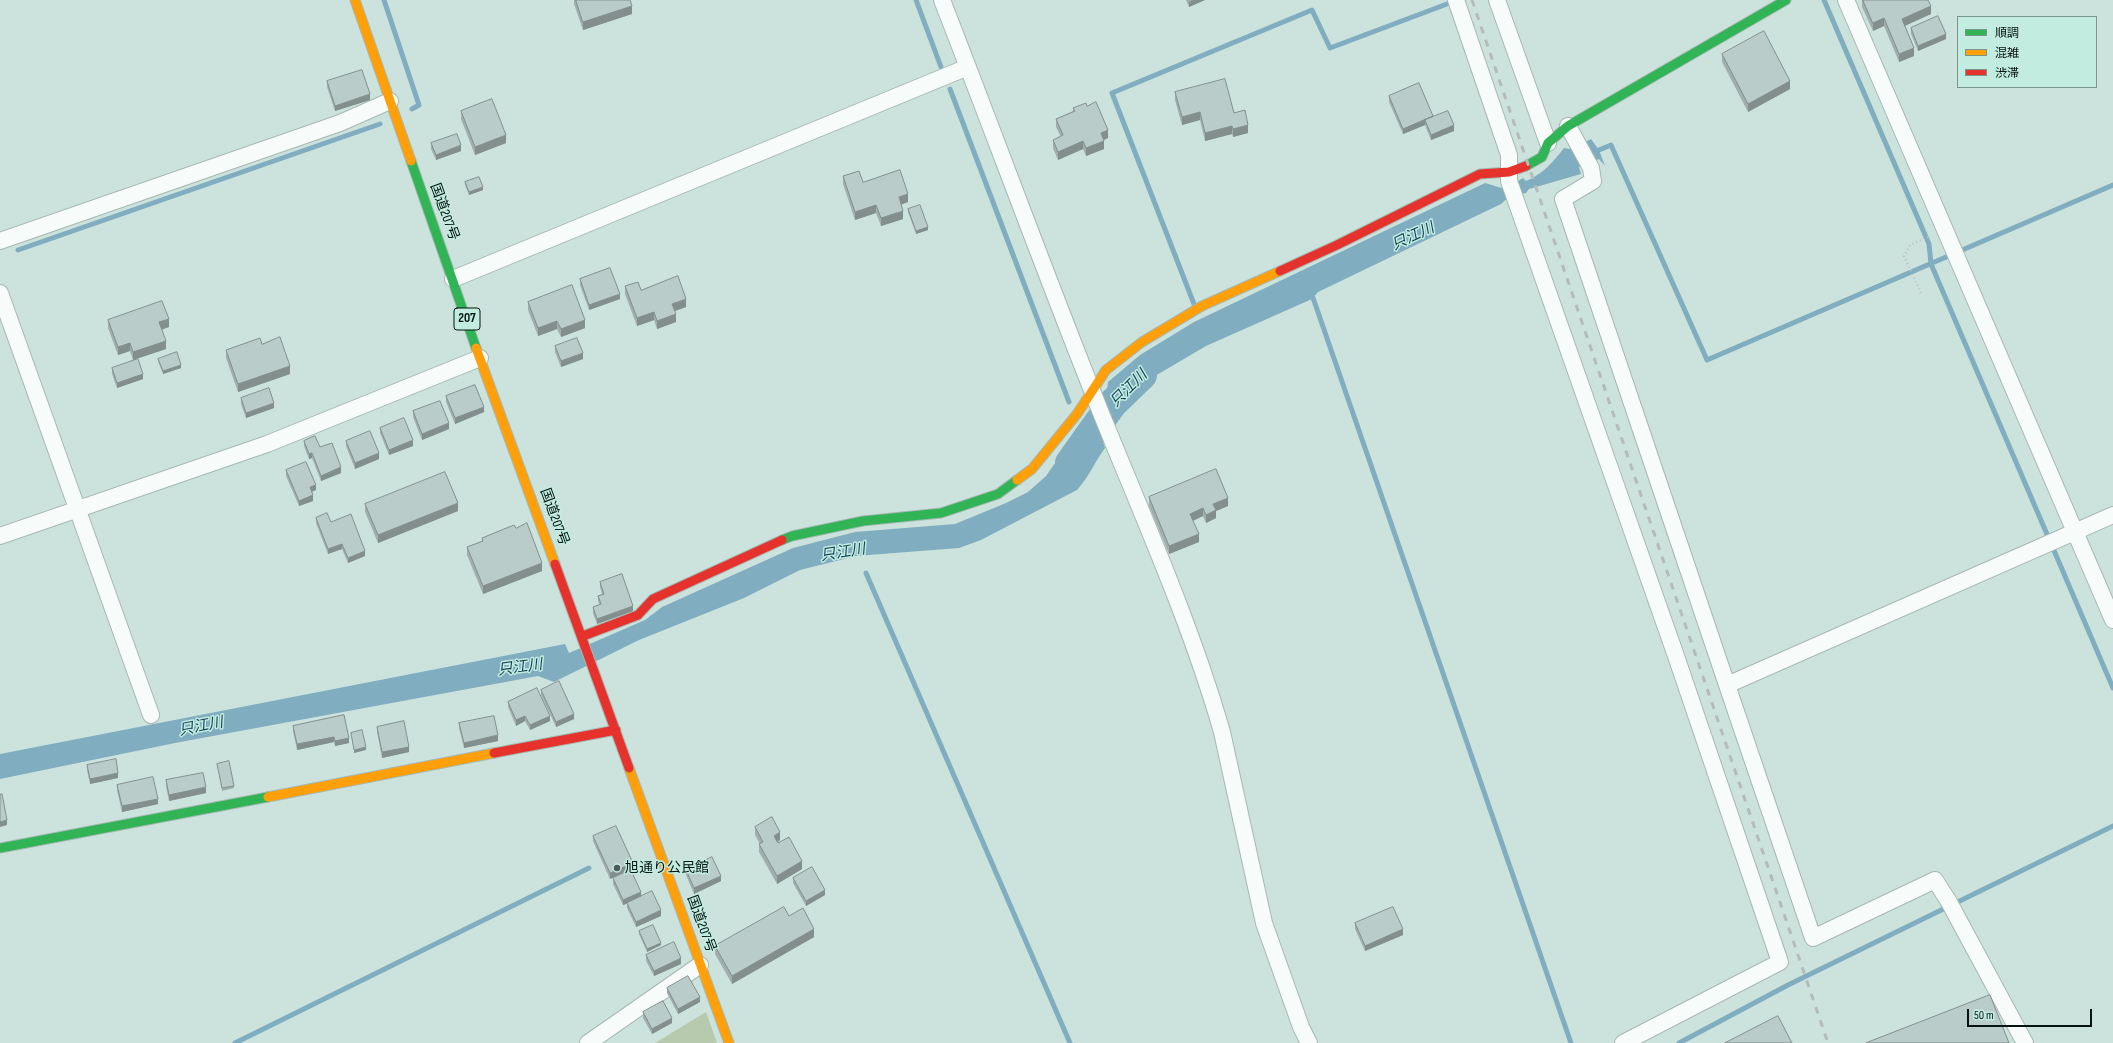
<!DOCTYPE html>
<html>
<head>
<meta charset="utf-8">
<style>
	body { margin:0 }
	#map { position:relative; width:2113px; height:1043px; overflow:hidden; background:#cce3dd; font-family:"Sofia Sans Condensed","Noto Sans JP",sans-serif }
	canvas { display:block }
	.legend { position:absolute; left:1957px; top:16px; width:140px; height:72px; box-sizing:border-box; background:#c3ece1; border:1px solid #77968d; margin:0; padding:5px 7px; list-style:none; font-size:12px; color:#051410 }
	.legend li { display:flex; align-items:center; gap:8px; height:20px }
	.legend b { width:20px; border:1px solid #77968d }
	.scale { position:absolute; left:1967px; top:1009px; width:125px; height:18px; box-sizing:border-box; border:2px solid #051410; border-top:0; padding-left:5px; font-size:12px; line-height:14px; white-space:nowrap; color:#051410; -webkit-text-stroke:3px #c3ece1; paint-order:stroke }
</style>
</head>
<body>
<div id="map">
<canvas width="2113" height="1043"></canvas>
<ul class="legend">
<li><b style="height:5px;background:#30b455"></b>順調</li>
<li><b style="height:5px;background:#ff9f0a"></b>混雑</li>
<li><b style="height:5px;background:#e5322d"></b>渋滞</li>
</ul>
<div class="scale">50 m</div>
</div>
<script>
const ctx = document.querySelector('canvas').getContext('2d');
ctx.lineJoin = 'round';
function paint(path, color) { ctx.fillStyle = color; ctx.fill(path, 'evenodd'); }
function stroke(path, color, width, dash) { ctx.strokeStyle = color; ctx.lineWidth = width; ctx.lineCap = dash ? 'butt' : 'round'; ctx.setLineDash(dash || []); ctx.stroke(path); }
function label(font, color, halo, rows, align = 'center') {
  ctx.font = font + ' "Sofia Sans Condensed","Noto Sans JP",sans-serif'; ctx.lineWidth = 3; ctx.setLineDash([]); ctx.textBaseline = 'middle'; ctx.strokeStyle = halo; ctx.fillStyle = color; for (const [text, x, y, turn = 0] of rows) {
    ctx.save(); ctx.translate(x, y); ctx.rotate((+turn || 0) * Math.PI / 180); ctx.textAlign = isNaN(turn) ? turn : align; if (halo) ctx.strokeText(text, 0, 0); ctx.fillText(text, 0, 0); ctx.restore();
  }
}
paint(new Path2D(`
	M706,1012L717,1043H655Z`), '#b7caae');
paint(new Path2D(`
	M1591,139L1599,150L1605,166L1599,159L1579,167L1581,174L1529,189L1526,193L1510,196L1501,204L1318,292L1312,299L1206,346L1155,376L1121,406L1106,400L1108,382L1140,355L1194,322L1485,183L1505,189L1523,178L1526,181C1543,174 1553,162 1564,148L1570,149Z
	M1081,426C1094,429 1102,435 1105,448C1094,463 1089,477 1077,490L981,540L959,548L856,556L800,570L744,598L639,640L554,682L538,676L175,743L0,779V754L565,644L569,653L645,620L662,607L793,548L855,532L955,524L1006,503L1028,492L1046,476Z`), '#80adc0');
stroke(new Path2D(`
	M384,0L419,105L412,109
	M916,0L941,67
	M1824,0L1929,244L1931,264L2113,688
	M950,89L1069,402
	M1599,150L1611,145L1707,360L2113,185
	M18,250L380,124
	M1311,292L1571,1043
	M1194,304L1112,93L1312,10L1330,48L1447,4
	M866,573L1070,1043
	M235,1043L589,868
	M1679,1043L1788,985L2113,826`), '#80adc0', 5);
stroke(new Path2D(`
	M1070,463L1112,404L1142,375`), '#80adc0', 30);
const street = new Path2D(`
	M942,0C995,136 1045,273 1099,408C1142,515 1190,621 1222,732L1264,923L1301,1027L1309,1043
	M1456,0L1509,155V181L1676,656L1780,962L1623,1043
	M1497,0L1548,143
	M1846,0L2113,620
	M1568,126L1591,168L1593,181L1563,199L1727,685
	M0,241L340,123L390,101
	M453,279L968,67
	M0,293L151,715
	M0,536L267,444L480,358
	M588,1043L700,965
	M2025,1043L1949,902L1935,880L1813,938L1727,685L2113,515`);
const fast = new Path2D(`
	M411,161L476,348
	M1526,166L1542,157L1548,143L1568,126L1786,0
	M782,540L792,536L863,521L941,513L998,494L1017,480
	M0,848L268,797`);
const slow = new Path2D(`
	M355,0L411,161
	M476,348L555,564
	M1017,480L1032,469L1077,414L1106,370L1142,342L1202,306L1280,271
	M629,768L729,1043
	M268,797L494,753`);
const jam = new Path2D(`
	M1280,271L1337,245L1480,174L1509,172L1526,166
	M555,564L629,768
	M583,636L638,615L653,599L782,540
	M494,753L616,730`);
stroke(street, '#a6b8b3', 18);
stroke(fast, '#a6b8b3', 11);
stroke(slow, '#a6b8b3', 11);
stroke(jam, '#a6b8b3', 11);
stroke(new Path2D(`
	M1921,293L1904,256L1910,245L1931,236`), '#bbc3c1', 2.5, [1, 3]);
stroke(street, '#f7fbfa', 16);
stroke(fast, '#30b455', 9);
stroke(slow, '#ff9f0a', 9);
stroke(jam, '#e5322d', 9);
stroke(new Path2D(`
	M1472,0L1828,1043`), '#b5bbb9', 3, [7, 7]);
paint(new Path2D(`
	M574,0H630L632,14L583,30L574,4Z
	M1186,0H1205L1189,7Z
	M1862,0H1928L1931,14L1905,26L1914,56L1899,62L1884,26L1873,31L1862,7Z
	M1911,28L1946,39L1918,51L1911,34Z
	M1722,54L1790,89L1748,112L1722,62Z
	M327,81L370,100L335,111L327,87Z
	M1175,92L1234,113L1248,133L1233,137L1232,134L1205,141L1200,120L1182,125L1175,100Z
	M1389,96L1433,117L1454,131L1431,140L1425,125L1403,134L1389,102Z
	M1087,106L1108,138L1104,140V149L1086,156L1083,149L1058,160L1053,148V140L1061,137L1056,127V119L1073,111V108Z
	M461,111L506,143L475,155L461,119Z
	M431,143L461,151L436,160L431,149Z
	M843,176L863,182L908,202L901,205L903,219L881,226L876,213L855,220L843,184Z
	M465,182L483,190L469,195L465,185Z
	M908,209L928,230L916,234L908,212Z
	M580,279L620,299L589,310L580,285Z
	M625,286L641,290L686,307L675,311L676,322L657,329L654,320L637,326L625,294Z
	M528,302L585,328L561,337L557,329L538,336L528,310Z
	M108,320L169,327L162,330L166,349L133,360L130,351L118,355L108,328Z
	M262,344L290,374L238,392L226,358V350Z
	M555,346L583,359L561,367L555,352Z
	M158,359L181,368L163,374L158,361Z
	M112,368L143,379L117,388L112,374Z
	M446,396L484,412L455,424L446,402Z
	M241,398L274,408L246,418L241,404Z
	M413,411L449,429L422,440L413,417Z
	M380,428L413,446L389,455L380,433Z
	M304,441L320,447L341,473L321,481L312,458L309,459L304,446Z
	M346,441L379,459L355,469L346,446Z
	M286,470L316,490L312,492L313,501L299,506L286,476Z
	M1149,497L1228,506L1216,511V518L1206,523L1203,516L1193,521L1199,542L1169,554L1149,506Z
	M365,504L458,511L378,543L365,512Z
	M316,518L331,522L365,556L348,563L342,549L328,554L316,523Z
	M516,528L542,571L483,594L467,555V547L482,541V538Z
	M600,582L633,611L597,624L593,613V607L600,605L598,601V596L602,594L600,587Z
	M541,690L574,719L556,727L541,695Z
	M508,702L550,721L530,730L525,721L516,726L508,707Z
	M344,715L349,743L335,746L334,742L297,750L293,731V726Z
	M459,723L498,741L464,748L459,728Z
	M377,727L409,752L382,758L377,732Z
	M217,764L234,786V788L222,791Z
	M87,765L118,778L90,784L87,770Z
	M166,780L206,793L169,801L166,786Z
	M117,785L158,804L122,812L117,790Z
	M755,827L780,840L778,842L802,869L777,884L759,852V844H760L755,835Z
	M593,836L633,868L610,879L593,841Z
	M686,870L721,881L694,894L686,875Z
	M613,878L641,896L661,916L636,927L627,908V904L623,905L613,884Z
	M793,878L825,895L806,906L793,883Z
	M789,916L814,937L732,984L715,954V946Z
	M1355,923L1403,935L1365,951L1355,929Z
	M639,931L661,945L647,952L639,934Z
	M646,955L681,964L654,976L646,961Z
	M667,988L700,1002L678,1014L667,993Z
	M643,1012L672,1023L652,1034L643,1018Z`), '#a0afae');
paint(new Path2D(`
	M1193,0H1205L1189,7V2Z
	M632,6V14L583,30V22Z
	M1931,6V14L1902,27V19Z
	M1884,18V26L1873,31V23Z
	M1946,34V39L1918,51V46Z
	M1914,48V56L1899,62V54Z
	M1790,81V89L1748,112V104Z
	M370,94V100L335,111V106Z
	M1200,112V120L1182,125V117Z
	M1433,116V121L1425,120V125L1403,134V129Z
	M1248,125V133L1233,137V129Z
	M1454,125V131L1431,140V135Z
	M1232,126V134L1205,141V133Z
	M1108,130V138L1101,141V133Z
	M506,135V143L475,155V147Z
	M1083,141V149L1058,160V152Z
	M1104,141V149L1086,156V148Z
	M461,145V151L436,160V155Z
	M483,187V190L469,195V192Z
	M908,194V202L899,205V197Z
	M876,205V213L855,220V212Z
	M903,211V219L881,226V218Z
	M928,227V230L916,234V231Z
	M620,294V299L589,310V305Z
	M686,299V307L672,312V304Z
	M654,312V320L637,326V318Z
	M676,314V322L657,329V321Z
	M169,319V327L159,330V322Z
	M585,320V328L561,337V329Z
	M557,321V329L538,336V328Z
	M166,341V349L133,360V352Z
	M130,343V351L118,355V347Z
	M583,353V359L561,367V361Z
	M181,365V368L163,374V371Z
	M290,366V374L238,392V384Z
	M143,374V379L117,388V383Z
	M274,403V408L246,418V413Z
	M484,407V412L455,424V418Z
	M449,423V429L422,440V434Z
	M413,440V446L389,455V450Z
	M312,453V458L309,459V454Z
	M379,453V459L355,469V463Z
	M341,467V473L321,481V476Z
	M316,485V490L310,492V487Z
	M313,495V501L299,506V501Z
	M1228,498V506L1216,511V518L1206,523V515L1213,504Z
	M458,503V511L378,543V535Z
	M1203,508V516L1190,522V514Z
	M1199,534V542L1169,554V546Z
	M342,544V549L328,554V549Z
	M365,551V556L348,563V558Z
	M542,563V571L483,594V586Z
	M633,606V611L597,624V619Z
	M574,714V719L556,727V722Z
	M525,716V721L516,726V720Z
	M550,716V721L530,730V725Z
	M498,735V741L464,748V743Z
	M334,737V742L297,750V744Z
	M349,738V743L335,746V741Z
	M366,747V750L354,753V750Z
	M409,747V752L382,758V752Z
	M118,773V778L90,784V779Z
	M206,787V793L169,801V795Z
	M158,799V804L122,812V806Z
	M7,820V825L0,827V822Z
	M780,832V840L774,844V836Z
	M802,861V869L777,884V876Z
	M633,863V868L610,879V873Z
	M721,876V881L694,894V888Z
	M825,890V895L806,906V901Z
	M641,892V897L623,905V900Z
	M661,910V916L636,927V922Z
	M814,929V937L732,984V976Z
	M1403,929V935L1365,951V946Z
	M661,943V945L647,952V949Z
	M681,958V964L654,976V971Z
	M700,997V1002L678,1014V1009Z
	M672,1018V1023L652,1034V1029Z`), '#828f8d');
const building = new Path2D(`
	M576,0H630L632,6L583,22Z
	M1863,0H1928L1931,6L1902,19L1914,48L1899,54L1884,18L1873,23Z
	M1938,16L1946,34L1918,46L1911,28Z
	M1764,31L1790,81L1748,104L1722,54Z
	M362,70L370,94L335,106L327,81Z
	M1225,79L1234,113L1245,110L1248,125L1233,129L1232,126L1205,133L1200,112L1182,117L1175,92Z
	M1419,83L1433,116L1403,129L1389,96Z
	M492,99L506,135L475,147L461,111Z
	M1096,102L1108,130L1101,133L1104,141L1086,148L1083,141L1058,152L1053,140L1063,135L1056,119L1075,111L1073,108L1086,103L1087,106Z
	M1448,111L1454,125L1431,135L1425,120Z
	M457,134L461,145L436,155L431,143Z
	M900,170L908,194L899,197L903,211L881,218L876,205L855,212L843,176L859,171L863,182Z
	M479,177L483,187L469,192L465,182Z
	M920,205L928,227L916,231L908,209Z
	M610,268L620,294L589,305L580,279Z
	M678,276L686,299L672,304L676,314L657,321L654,312L637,318L625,286L638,282L641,290Z
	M572,285L585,320L561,329L557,321L538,328L528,302Z
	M162,301L169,319L159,322L166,341L133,352L130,343L118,347L108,320Z
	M280,337L290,366L238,384L226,350L260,338L262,344Z
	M577,338L583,353L561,361L555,346Z
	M177,352L181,365L163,371L158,359Z
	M138,359L143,374L117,383L112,368Z
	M475,385L484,407L455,418L446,396Z
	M269,388L274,403L246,413L241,398Z
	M440,401L449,423L422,434L413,411Z
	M404,418L413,440L389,450L380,428Z
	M370,431L379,453L355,463L346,441Z
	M315,436L320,447L332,443L341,467L321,476L312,453L309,454L304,441Z
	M306,462L316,485L310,487L313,495L299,501L286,470Z
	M1216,469L1228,498L1213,504L1216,510L1206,515L1203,508L1190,514L1199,534L1169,546L1149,497Z
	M445,472L458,503L378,535L365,504Z
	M327,513L331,522L351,514L365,551L348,558L342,544L328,549L316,518Z
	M527,523L542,563L483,586L467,547L483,541L482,538L514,525L516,528Z
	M622,574L633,606L597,619L593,607L601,604L598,596L604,594L600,582Z
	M559,681L574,714L556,722L541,690Z
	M537,688L550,716L530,725L525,716L516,720L508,702Z
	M344,715L349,738L335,741L334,737L297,744L293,726Z
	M494,716L498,735L464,743L459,723Z
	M404,721L409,747L382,752L377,727Z
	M362,730L366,747L354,750L351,733Z
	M116,759L118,773L90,779L87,765Z
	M229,761L234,786L222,788L217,764Z
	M203,773L206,787L169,795L166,780Z
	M153,777L158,799L122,806L117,785Z
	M2,794L7,820L0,822V795Z
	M772,817L780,832L774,836L778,843L789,837L802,861L777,876L759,844L763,842L755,827Z
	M616,826L633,863L610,873L593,836Z
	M712,857L721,876L694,888L686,870Z
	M812,867L825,890L806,901L793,878Z
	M631,870L641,892L623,900L613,878Z
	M652,891L661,910L636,922L627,903Z
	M784,907L789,916L803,908L814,929L732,976L715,946Z
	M1393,907L1403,929L1365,946L1355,923Z
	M653,925L661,943L647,949L639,931Z
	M674,942L681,958L654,971L646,955Z
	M688,976L700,997L678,1009L667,988Z
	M1990,995L2009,1043H1866Z
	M663,1001L672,1018L652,1029L643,1012Z
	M1778,1016L1792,1043H1725Z`);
paint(building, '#baccca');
stroke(building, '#828f8d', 1);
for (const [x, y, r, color] of [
	[617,868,4,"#4b5c58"]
]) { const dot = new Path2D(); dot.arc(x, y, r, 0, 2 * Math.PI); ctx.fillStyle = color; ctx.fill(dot); stroke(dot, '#c3ece1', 1.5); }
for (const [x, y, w] of [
	[467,319,26]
]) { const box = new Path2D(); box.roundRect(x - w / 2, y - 11, w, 22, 3); ctx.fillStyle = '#c3ece1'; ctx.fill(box); stroke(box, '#051410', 1); }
label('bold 13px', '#051410', null, [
	["207",467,319]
]);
label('14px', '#051410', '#c3ece1', [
	["国道207号",444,212,70],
	["国道207号",554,517,70],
	["国道207号",701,924,70]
]);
label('14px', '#051410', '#c3ece1', [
	["旭通り公民館",625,868]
], 'left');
label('italic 15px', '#103f54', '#c3ece1', [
	["只江川",1413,237,-25],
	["只江川",1129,389,-45],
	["只江川",843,553,-9],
	["只江川",520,668,-8],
	["只江川",201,727,-11]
]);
</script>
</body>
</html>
